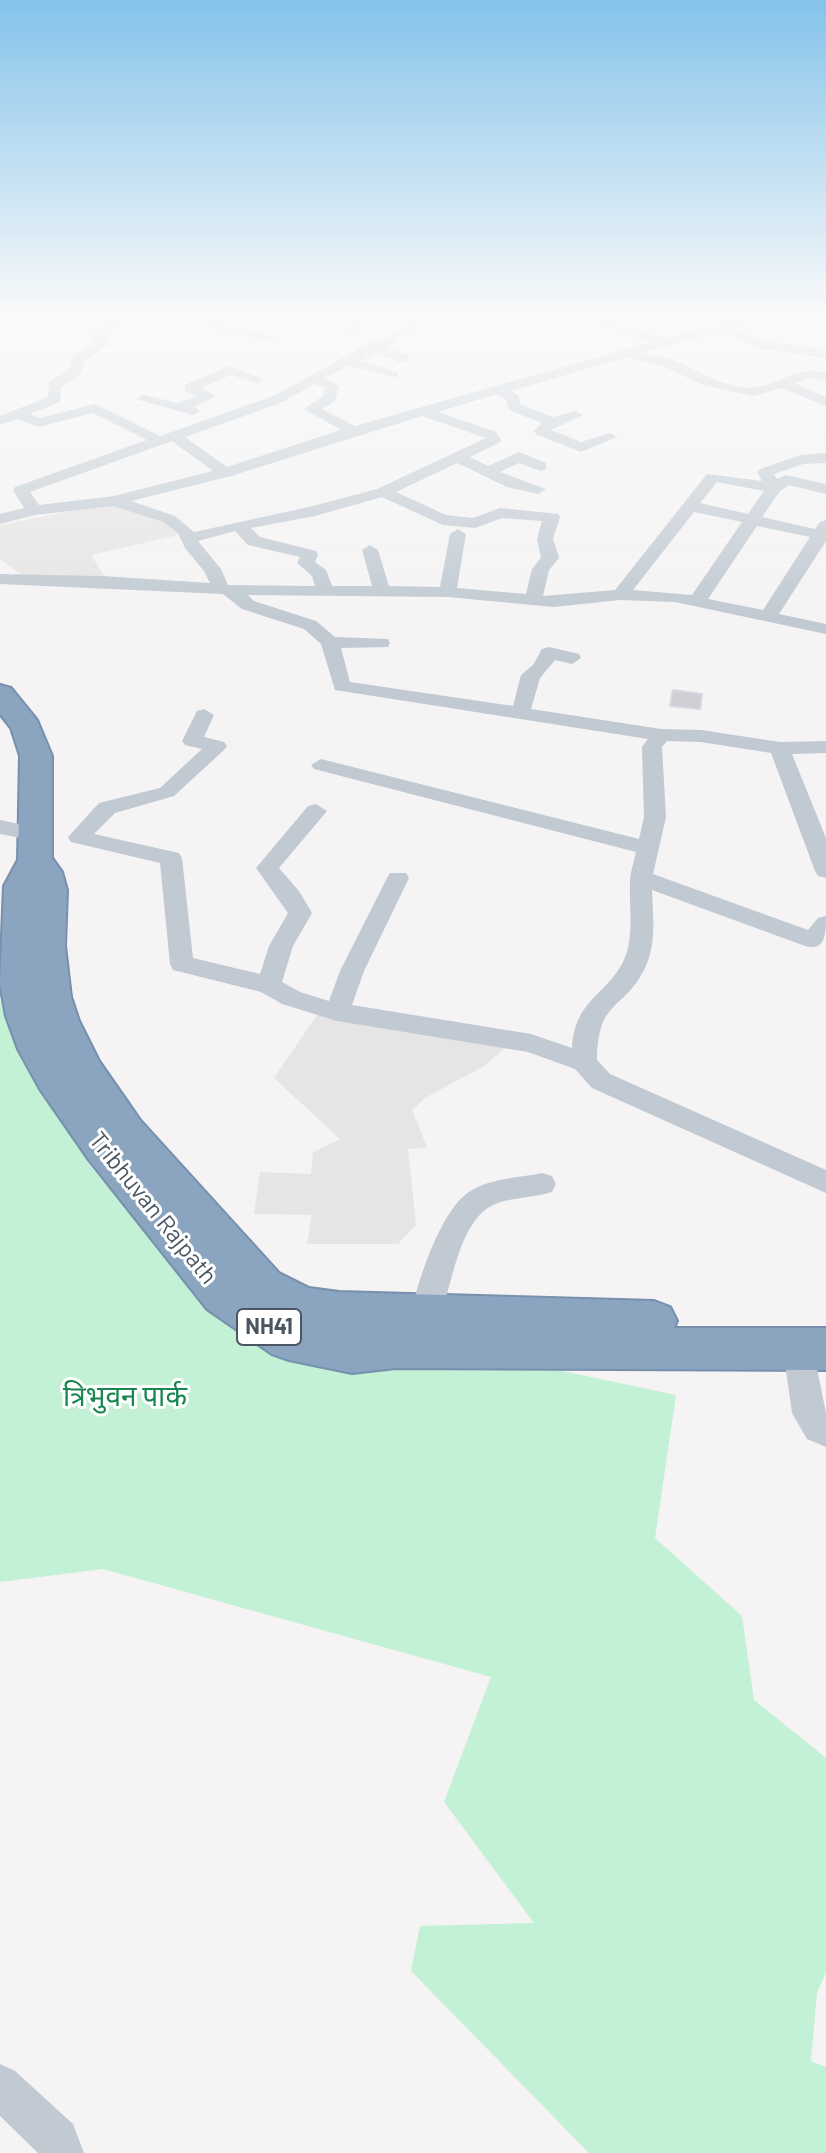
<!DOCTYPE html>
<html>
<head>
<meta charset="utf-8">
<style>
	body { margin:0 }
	canvas { display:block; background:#f5f3f3 }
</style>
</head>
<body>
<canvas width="826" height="2153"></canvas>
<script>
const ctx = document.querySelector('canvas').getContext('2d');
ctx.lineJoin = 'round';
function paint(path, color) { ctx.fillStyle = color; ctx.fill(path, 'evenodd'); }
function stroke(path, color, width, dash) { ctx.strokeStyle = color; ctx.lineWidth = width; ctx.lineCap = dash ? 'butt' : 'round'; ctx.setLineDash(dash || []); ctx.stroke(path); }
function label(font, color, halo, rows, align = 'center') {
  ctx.font = font + ' Barlow,"Noto Sans Devanagari",sans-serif'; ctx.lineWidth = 6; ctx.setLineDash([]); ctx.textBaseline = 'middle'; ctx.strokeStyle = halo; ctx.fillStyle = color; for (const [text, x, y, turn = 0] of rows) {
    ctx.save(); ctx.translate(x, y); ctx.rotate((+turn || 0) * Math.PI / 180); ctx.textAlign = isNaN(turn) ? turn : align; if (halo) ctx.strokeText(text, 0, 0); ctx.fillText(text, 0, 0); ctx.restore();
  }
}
paint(new Path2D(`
	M107,504L169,524L178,535L91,555L106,578L33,583L0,559V525Z
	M319,1012L509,1045L484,1066L425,1098L412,1110L427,1147L408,1149L416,1225L398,1244H307L312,1215L254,1214L260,1172L311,1174L313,1152L340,1139L274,1078Z`), '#e6e4e5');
paint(new Path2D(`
	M0,1000L22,1060L60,1120L91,1167L158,1246L421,1341L676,1395L655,1538L742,1616L754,1700L826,1758V1972L817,1993L811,2061L826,2067V2153H589L411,1971L420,1926L534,1923L444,1802L491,1677L103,1569L0,1582Z`), '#c3f1d5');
const building = new Path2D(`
	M673,690L702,694L700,709L670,706Z`);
paint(building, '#cdcfd5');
stroke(building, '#d7d9de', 2);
const highway = new Path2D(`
	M0,685L11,688L37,720L52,756V858L62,872L67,890L65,946L71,997L79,1021L99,1061L140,1120L279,1273L309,1288L339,1292L654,1301L670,1307L677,1321L674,1328H826V1370L396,1368L352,1373L289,1360L272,1354L207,1309L89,1160L40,1089L18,1049L6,1016L0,984L4,886L18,860L20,756L11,728L0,714Z`);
stroke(highway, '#7690ad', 4);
paint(new Path2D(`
	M120,316H137L105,334L112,342L85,360L81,374L61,387L60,402L30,414L40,418L95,404L160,436L273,396L368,344L388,337L418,316H433L387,348L409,356V362H399L376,353L360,361L398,372V378L349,366L324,378L339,386L335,401L322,409L355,426L651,342L571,316H592L665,338L753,316H777L734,329L765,341L826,350V358L762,349L720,332L642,353C652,355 663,357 673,360C698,369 727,391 755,387C780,384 800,364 826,373V382L812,378L795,383L826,397V406L782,388L754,396L703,385L663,366L627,357L511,391L518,395L521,405L553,417L576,411L583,415L551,430L581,442L610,433L617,437L581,452L536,434L534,431L542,423L509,410L506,400L497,394L438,412L496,432L501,440L499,443L470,457L488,466L519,452L546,463V469L541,471L519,463L500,472L546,489L538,494L507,487L457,463L396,492L446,515L473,518L500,508L558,514L560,517L553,539L559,558L549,570L543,596L615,590L707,474L762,481L757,472L760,469L801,455L826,453V463L803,464L774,474L777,479L786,475L826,484V494L789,485L780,491L762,517L815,529L820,522L826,520V541L779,614L826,624V634L675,602L620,600L554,607L448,597L248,595L254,601L316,621L335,637L388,639L390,643L388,647L341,648L350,682L513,706L521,675L533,665L542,649L549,647L579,654L581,658L572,664L555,660L540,678L531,709L661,729L701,730L780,742L826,741V753L792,754L826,838V878L818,876L815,871L771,753L701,742L667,741L662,747L666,817L653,874L808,930L818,918L826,916C826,933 826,952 805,946L652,890C653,917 657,945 644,970C622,1012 598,999 597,1060L610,1074L826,1170V1193L592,1088L575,1069L528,1052L337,1021L282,1004L261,992L173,970L170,964L160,863L71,842L68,837L99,803L160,788L202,749L185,745L182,741L197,711L204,709L214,715L204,737L224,742L227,746L224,750L174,796L115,813L94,834L179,853L182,858L193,958L260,974L269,946L288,913L256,868L308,806L316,804L327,811L279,868L299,891L312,913L293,946L282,982L300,992L329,1001L340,971L387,878L390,873H406L409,878L364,971L352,1005L531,1034L572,1048C574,1002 604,996 622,964C635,941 629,908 630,883C630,872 634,862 636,852L314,769L311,765L321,759L639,839L644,817L642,747L648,739L335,690L321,644L304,629L242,609L223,594L0,584V574L102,576L210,583L204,571L185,548L178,533L163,522L113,506L35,515L0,524V514L24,508L13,490L15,487L147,440L93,413L39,427L17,419L0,425V416L48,397L49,382L69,369L73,355L97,341L90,333L92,330ZM314,384L325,388L323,396L304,409L341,430L227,467L185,437L283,402ZM422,416L486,438L377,489L313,506L194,532L175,516L131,501L231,476ZM172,441L213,471L114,496L39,505L30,492ZM717,482L764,491L748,514L700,503ZM382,497L443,525L475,528L502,518L542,521L537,539L541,558L532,569L526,594L457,588L466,534L458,529L450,534L440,587L389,586L378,550L370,545L362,550L372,586H332L326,570L315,562L318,555L316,551L260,537L251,528L315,516ZM694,512L742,522L692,595L633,590ZM757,526L810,537L763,610L708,599ZM235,531L248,545L300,557L297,563L312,576L315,586L228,585L221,569L198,541Z
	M165,316H202L277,338L270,342Z
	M355,316H368L356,335H346L344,332Z
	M545,316H560L561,318L555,322Z
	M229,366L264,379L257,383L230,375L202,388L216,396L194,407L200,411L193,415L136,399L143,395L178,403L197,396L185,391V385Z
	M0,820L44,829L47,834L36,841L0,834Z
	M542,1173L552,1176L556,1184L552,1192C533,1198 508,1197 491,1206C456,1226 452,1292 437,1324L426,1328L415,1324L411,1315C417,1282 441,1210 469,1192C490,1178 519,1178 542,1173Z
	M798,1336L809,1339L813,1349L826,1413V1447L807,1439L792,1413L783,1349L787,1339Z
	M0,2064L15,2071L73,2124L84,2153H38L0,2116Z`), '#c1cad2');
paint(highway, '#8ba5c1');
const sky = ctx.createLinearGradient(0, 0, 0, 618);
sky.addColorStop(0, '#85c3ea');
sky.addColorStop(0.51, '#fafafa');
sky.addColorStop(1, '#fafafa00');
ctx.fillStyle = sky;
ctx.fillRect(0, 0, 826, 618);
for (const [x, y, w] of [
	[269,1327,64]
]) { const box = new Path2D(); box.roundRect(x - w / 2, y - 18, w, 36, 6); ctx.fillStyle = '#fff'; ctx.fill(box); stroke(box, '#4a5661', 2); }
label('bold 22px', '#4a5661', null, [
	["NH41",269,1327]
]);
label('24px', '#4a5661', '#fff', [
	["Tribhuvan Rajpath",153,1208,51]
]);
label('28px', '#17864f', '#fff', [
	["त्रिभुवन पार्क",125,1397]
]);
</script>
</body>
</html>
